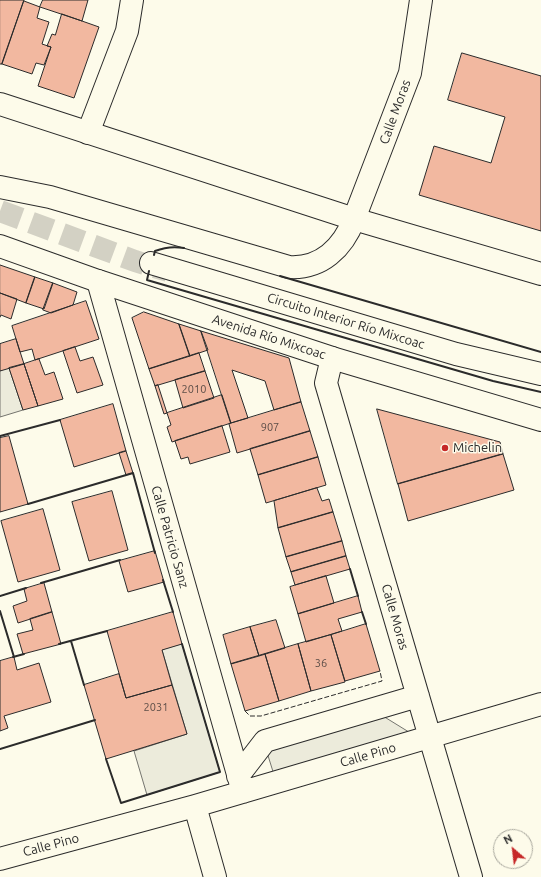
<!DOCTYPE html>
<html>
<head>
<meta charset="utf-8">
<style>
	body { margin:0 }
	#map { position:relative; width:541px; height:877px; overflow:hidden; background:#fdfbea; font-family:Ubuntu,sans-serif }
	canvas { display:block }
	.north { position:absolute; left:493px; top:829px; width:40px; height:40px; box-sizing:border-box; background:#fdfbea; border:1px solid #a9a89e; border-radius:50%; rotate:332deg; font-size:11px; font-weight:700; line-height:16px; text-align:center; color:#2b2b2b }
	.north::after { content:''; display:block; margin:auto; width:14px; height:18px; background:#c62828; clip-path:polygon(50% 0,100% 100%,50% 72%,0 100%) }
</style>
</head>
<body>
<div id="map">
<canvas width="541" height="877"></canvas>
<div class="north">N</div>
</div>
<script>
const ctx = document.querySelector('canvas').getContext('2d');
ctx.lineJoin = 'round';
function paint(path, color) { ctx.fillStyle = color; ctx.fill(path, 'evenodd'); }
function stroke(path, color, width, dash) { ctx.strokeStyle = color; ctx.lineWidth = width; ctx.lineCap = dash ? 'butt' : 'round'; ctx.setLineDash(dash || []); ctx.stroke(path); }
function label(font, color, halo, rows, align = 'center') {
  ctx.font = font + ' Ubuntu,sans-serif'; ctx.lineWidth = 3; ctx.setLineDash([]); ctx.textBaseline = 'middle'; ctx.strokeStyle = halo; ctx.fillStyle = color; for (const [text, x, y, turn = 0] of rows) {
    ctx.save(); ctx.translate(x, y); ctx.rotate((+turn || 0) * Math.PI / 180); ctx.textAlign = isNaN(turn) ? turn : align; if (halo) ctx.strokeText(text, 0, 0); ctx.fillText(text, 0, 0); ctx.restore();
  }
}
const green = new Path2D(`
	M9,368L23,410L0,417V371Z
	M182,644L220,772L147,795L134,751L187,734L162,650Z
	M378,713L417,737L275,778L265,746Z`);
paint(green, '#ecebdb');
stroke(green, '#74746e', 1);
const building = new Path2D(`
	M0,0H24L2,64H0Z
	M43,0H88L82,21L40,7Z
	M24,1L40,7L37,18L49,22L42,44L51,47L44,65L36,63L32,74L2,64Z
	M62,14L99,27L74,98L38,86L51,47L47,46L52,34L55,35Z
	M462,53L541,76V231L419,195L434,146L491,163L505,117L448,100Z
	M0,265L35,277L26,303L0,293Z
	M35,277L53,283L44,309L26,303Z
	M53,283L77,292L73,305L51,313L43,310Z
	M0,293L17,299L11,319L1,315L0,317Z
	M86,301L99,339L35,360L32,349L20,352L12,326Z
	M144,312L179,324L190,356L149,369L132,318Z
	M179,324L201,331L208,350L190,356Z
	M201,331L289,358L301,402L274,410L265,381L232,370L248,418L231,423Z
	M16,339L24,364L0,371V344Z
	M75,347L80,361L93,357L103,385L77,393L63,351Z
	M199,353L205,371L155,386L149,369Z
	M39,359L45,375L54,372L63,399L38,406L24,364Z
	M24,364L38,406L23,410L9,368Z
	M205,371L214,398L183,408L175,380Z
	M158,385L167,413L164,414L155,386Z
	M222,395L231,423L172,442L167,427L171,425L167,413Z
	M301,402L310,431L237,453L229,424Z
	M113,404L126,451L74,467L60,420Z
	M377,409L500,442L503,454L398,484Z
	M222,426L230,452L190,464L188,457L181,459L175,441Z
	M310,431L318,457L258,475L250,449Z
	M9,436L28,504L0,512V438Z
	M126,451L133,473L126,475L119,453Z
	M503,454L514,490L408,521L398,484Z
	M318,457L326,485L266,503L258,475Z
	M317,488L322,501L329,499L333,512L278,528L274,501Z
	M112,491L128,550L89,561L72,502Z
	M43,509L60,570L18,582L1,521Z
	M333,512L342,541L286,557L278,528Z
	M342,541L346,556L291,572L286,557Z
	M155,551L164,582L128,592L119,561Z
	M346,556L350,569L295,585L291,572Z
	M326,576L334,603L298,614L290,587Z
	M44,583L52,612L18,623L13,606L27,601L24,589Z
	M358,596L362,612L338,619L342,631L306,642L298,614Z
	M52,612L61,644L23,654L17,634L33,630L30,619Z
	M173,612L182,644L162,650L172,685L126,698L107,631Z
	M276,620L285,648L259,656L250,627Z
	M366,624L380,671L345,681L331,635Z
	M250,627L259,656L231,664L223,635Z
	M331,635L345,682L311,691L298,644Z
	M298,644L311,691L279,701L265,654Z
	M265,654L279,701L245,711L231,664Z
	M14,657L17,670L39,663L51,702L4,716L8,728L0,731V661Z
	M119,674L126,698L172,685L187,734L106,759L84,685Z`);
paint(building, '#f2b8a0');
stroke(building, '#2b2b2b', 1);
stroke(new Path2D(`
	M0,211L135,261L168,271`), '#d3d1c4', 22, [22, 11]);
const minor = new Path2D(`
	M88,133L127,31L132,0
	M354,219L410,73L421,0
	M98,281L243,792
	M332,358L326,383L471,877
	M238,776L265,741L418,696
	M195,806L215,877
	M0,859L195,806L541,704`);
const major = new Path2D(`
	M0,104L354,219L541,274
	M0,187L50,197L289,267C321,269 343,248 354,219
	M0,246L98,281L332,358L541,420`);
const highway = new Path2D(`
	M151,263L456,354L541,374`);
stroke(minor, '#2b2b2b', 24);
stroke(major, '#2b2b2b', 24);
stroke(highway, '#2b2b2b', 24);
stroke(minor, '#fdfbea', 22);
stroke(major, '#fdfbea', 22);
stroke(highway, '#fdfbea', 22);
stroke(new Path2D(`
	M245,711L250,716H261L382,681L380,671`), '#2b2b2b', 1, [5, 2]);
stroke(new Path2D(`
	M154,255L155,251C165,247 173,246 184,248
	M149,271L147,280L493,381L541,392
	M280,276L541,352
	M0,436L60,420
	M28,504L133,473L155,553
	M350,569L358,596
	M163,580L173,612
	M41,583L120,560
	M0,596L26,588
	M0,611L14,657
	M362,612L366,624
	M71,641L84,685
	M59,644L107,631
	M13,657L24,654
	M0,749L95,720
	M106,759L121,803L220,772L182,644`), '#2b2b2b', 2);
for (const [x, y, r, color] of [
	[445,448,4,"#c62828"]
]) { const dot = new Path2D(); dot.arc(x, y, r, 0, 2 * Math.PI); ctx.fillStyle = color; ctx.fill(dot); stroke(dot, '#fdfbea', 1.5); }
label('11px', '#5d4e48', null, [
	["2010",194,389],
	["907",270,427],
	["36",321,663],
	["2031",156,707]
]);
label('13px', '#2b2b2b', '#fdfbea', [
	["Calle Moras",395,112,-70],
	["Circuito Interior Río Mixcoac",346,321,17],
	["Avenida Río Mixcoac",269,337,18],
	["Calle Patricio Sanz",170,537,74],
	["Calle Moras",395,617,74],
	["Calle Pino",368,755,-16],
	["Calle Pino",51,845,-15]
]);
label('13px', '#2b2b2b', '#fdfbea', [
	["Michelin",453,448]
], 'left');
</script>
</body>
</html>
